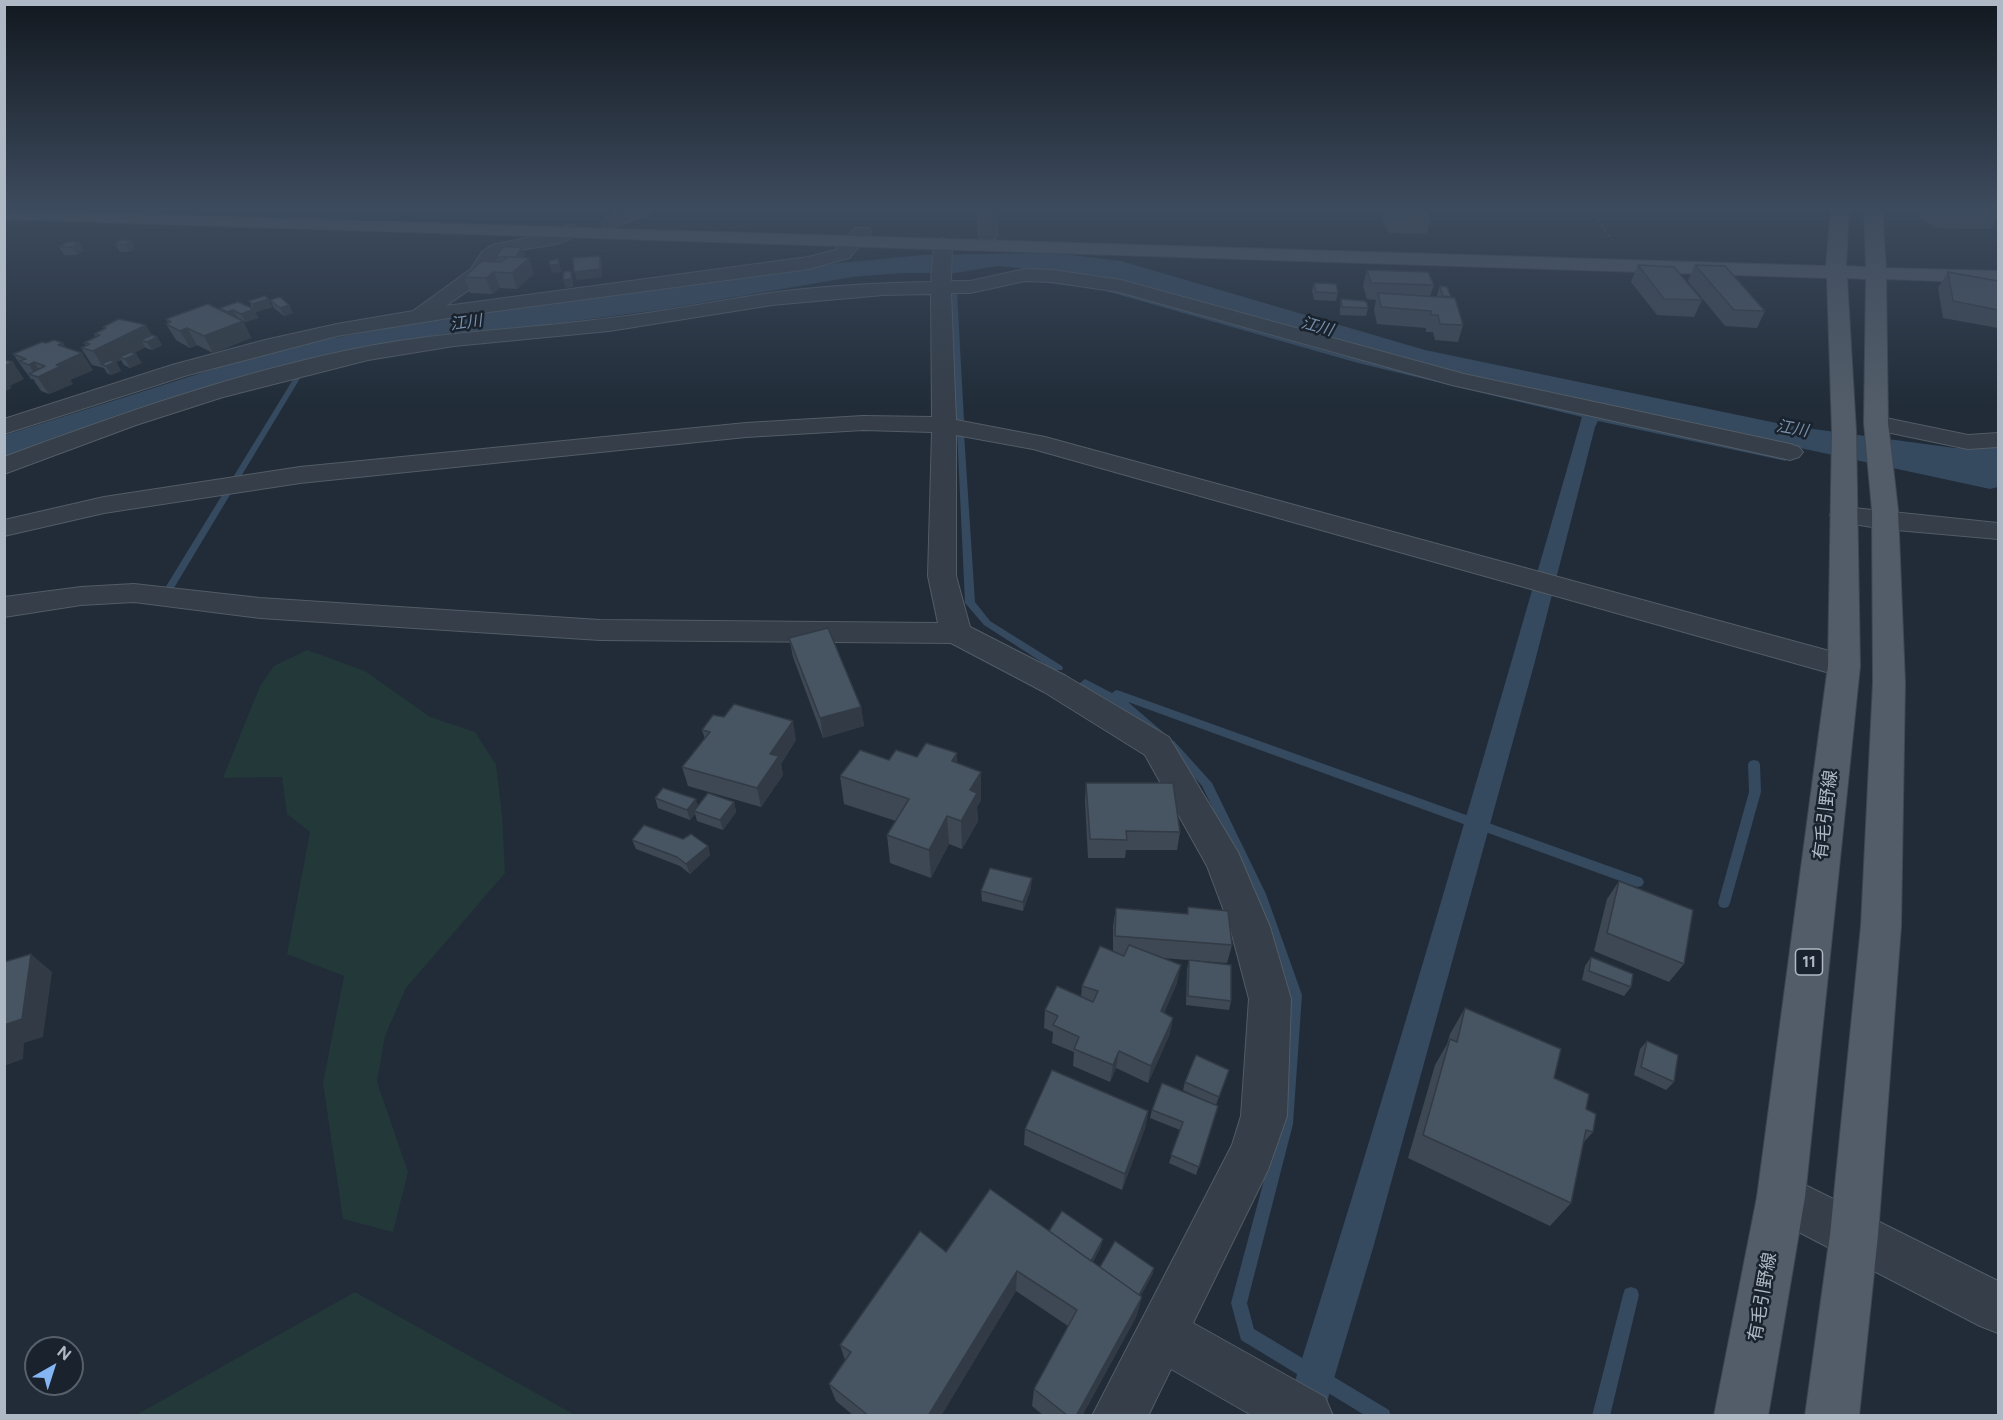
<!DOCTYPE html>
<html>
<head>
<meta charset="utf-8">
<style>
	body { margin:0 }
	#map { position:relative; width:2003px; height:1420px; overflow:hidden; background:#212c38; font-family:Figtree,sans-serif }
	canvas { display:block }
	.frame { position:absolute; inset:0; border:6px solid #afb9c5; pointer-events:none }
	.north { position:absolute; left:24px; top:1336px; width:60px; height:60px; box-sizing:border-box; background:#1a232d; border:2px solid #565f6a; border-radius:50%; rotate:39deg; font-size:16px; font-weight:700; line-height:24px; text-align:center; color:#afb9c5 }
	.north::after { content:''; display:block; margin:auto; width:21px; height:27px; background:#84b6f5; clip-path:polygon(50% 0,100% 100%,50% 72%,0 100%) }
</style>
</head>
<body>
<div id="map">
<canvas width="2003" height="1420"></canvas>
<div class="frame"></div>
<div class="north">N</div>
</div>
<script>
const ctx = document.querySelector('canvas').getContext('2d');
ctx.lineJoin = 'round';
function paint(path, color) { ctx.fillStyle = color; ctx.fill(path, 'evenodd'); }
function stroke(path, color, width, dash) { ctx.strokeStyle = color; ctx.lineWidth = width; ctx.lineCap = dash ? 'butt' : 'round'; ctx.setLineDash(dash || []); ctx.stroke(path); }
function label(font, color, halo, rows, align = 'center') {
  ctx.font = font + ' Figtree,"Noto Sans JP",sans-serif'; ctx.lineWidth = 5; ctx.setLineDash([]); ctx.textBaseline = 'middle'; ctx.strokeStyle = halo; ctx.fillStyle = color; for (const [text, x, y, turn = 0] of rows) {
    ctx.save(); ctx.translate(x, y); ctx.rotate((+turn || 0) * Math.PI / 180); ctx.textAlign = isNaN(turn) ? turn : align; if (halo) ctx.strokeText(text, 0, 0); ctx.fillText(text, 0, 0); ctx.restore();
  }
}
paint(new Path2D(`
	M307,650L365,671L430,717L475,732L496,765L502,815L505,873L406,988L385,1036L377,1082L408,1172L393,1232L343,1219L323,1083L344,976L287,954L310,832L287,814L282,777L223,778L260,686L274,666Z
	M355,1292L575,1415H136Z`), '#233839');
paint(new Path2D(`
	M1053,253L1121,261L1425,350L1791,426L1955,448L1998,447V487L1990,489L1777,443L1593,416L1786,457V461L1598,421L1595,427L1534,665L1373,1248L1323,1415L1284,1416C1389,1085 1486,751 1582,417L1358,363L1099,289L1021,280L1105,288L1337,354L1511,398L1584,414L1440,371L1099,276L998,266L955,273H901L852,277L659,310L544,325L444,334L377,345L5,459V435L239,361L306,343L422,322L840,263L923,255Z
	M874,295L875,296L776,304L614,331L450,345L386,356L302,375L174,588H165L297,373L446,343L610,329L785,301Z`), '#35495f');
paint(new Path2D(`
	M954,290L957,292L964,420L960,422L956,420L951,292Z
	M957,431H960L964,433L975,602L990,621L1062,666L1063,668L1062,670H1054L984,625L965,603Z
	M1085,679L1112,693L1116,690L1120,691L1642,878L1644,882L1642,886L1638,887L1634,886L1128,702L1164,733L1159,737L1155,736L1118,706L1081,685L1080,683Z
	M1170,740L1174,741L1212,783L1266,894L1302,995L1293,1124L1247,1303L1254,1329L1389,1410L1391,1416H1366L1241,1340L1231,1303L1279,1124L1288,995L1254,894L1202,786L1165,744L1166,741Z
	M1754,760L1758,761L1760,764L1761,792L1730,903L1728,907L1724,908L1720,907L1718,903L1749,792L1748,764L1750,761Z
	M1631,1287L1637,1289L1639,1295L1610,1416H1592L1623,1295L1625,1289Z`), '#35495f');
const minor = new Path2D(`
	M627,210H653L650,214L610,228L604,227L601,223L604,219Z
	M978,210H996L997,235L995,239H981L979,235Z
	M570,225L577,227L579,231C566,250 524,245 505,254C494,259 492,271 484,278C472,289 458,297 446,306L808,257L835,250L855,228H869L871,232L849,258L809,269L467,315L337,336L188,375L4,434V419L172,365L265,340L337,324L413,311L471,269L482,252L492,245L546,234Z
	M943,238L950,240L952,244L951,281H970L1025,269L1052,270L1121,280L1464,374L1790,444L1799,447L1803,452L1799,457L1790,460L1452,385L1119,292L1052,282L1025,281L970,293H951L956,420L1045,437L1855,658L1860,666L1855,674L1844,677L1033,449L956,435V576L970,627L1066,676L1169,737L1238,852L1270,927L1291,999L1287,1116L1268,1170L1193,1323L1325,1397L1333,1416H1253L1171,1369L1148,1416H1092L1232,1145L1241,1116L1249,999L1230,927L1207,866L1145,755L1044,692L951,643L600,640L260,618L134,602L81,605L4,617V597L81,587L134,584L260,598L600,620L938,623L928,576L932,432L863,430L746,437L300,483L104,513L4,536V520L104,497L300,467L746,423L863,416L932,417L931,294L883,295L772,305L609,331L454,346L368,360L223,397L136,425L4,474V457C123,413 244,370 369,346C449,331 529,329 610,318C663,312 716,301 770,293C823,286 878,283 931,282L934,244L936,240Z
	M1876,416L1968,435L1998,433V447L1968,449L1867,428L1864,423L1867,418Z
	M1844,507L1998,523V539L1885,529L1834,521L1830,515L1834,509Z`);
const tertiary = new Path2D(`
	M143,210H165C159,219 149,223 139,221L136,217Z
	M1781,1173L1998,1281V1333L1980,1326L1764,1214L1757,1197L1764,1180Z`);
const primary = new Path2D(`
	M4,210L1826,266L1831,210H1849L1846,266L1866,267L1864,210H1882L1886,268L1998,271V283L1886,279L1888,423L1898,510L1905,683L1901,926L1878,1235L1859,1416H1805L1830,1235L1861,926L1873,683L1872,510L1864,423L1866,279L1847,278L1856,431L1860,666L1805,1197L1768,1416H1714L1757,1197L1828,666L1832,431L1827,278L4,219Z`);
stroke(minor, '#525c66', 2);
stroke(tertiary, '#525c66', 2);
stroke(primary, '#3e4752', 2);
stroke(new Path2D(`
	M1590,210L1612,240`), '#415557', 2, [3, 3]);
paint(minor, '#353e49');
paint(tertiary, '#353e49');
paint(primary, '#535d69');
paint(new Path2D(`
	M1384,210H1426L1431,219L1427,234L1389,233L1382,220Z
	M1922,210H1998V217L1990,229L1935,228L1919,215Z
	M131,241L135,249L129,252H120L115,244Z
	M67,242L84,250L77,255H64L59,247Z
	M525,255L523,258L534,274L517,289L500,288L492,294L470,293L464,277L498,262L496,257Z
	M1638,265L1702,300L1694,317L1657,315L1631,282Z
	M1695,265L1765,311L1757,328L1725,326L1688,281Z
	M1367,270L1434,285L1430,296L1438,297L1437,295L1440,286L1451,297L1463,325L1458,342L1435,340L1433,332H1426V328L1377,324L1374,310L1376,300L1367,299L1363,286Z
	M1948,272L1998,281V328L1943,318L1938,288Z
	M1314,283L1338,293L1336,301L1314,300L1312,291Z
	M268,299L272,307L256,312L255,311L258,318L246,322L237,318L243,321L251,338L213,353L197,345L190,348L176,340L166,324L168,323L166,319L222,311L220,308H252L249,301Z
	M1341,299L1368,308L1366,316L1340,315V308Z
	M270,300L289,305L293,313L284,316L274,308Z
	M103,327L152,335L162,345L152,350L146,348L145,347L134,353L142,363L130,368L124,365L121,360L116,362L121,371L111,375L107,373L104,368L92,365L81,348L86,346L84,343L96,337L94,334L104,329Z
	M66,348L93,370L70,380L73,384L49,394L41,391L33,379H31L26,372L25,371L13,354Z
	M789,638L861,707L864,726L823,738L793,657Z
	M702,730L796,740L781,764L783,775L761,807L688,786L682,767L705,739Z
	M917,757L957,763L981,800L977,807L978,821L962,849L949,844L931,878L890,863L887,835L896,821L844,804L840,776L889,760Z
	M1086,783L1180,832L1177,850H1126L1125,858H1088L1085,802Z
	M655,798L698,806L734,802L736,812L723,830L697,821L695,814L690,820L658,808Z
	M683,839L708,846L710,855L690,874L680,866L636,849L632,840Z
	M1619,881L1684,964L1669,982L1594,951L1607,899Z
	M1031,888L1023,911L982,901L981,891Z
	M1188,907L1232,945L1227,963L1162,958L1177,983L1164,1013L1173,1018L1169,1036L1148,1083L1116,1068L1110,1082L1073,1066L1074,1052L1052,1043L1053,1032L1044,1028L1045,1010L1081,997L1082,986L1113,951V926L1116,908L1187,914Z
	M1591,957L1631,987L1624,996L1582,980L1585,966Z
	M1189,960L1231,1001L1229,1010L1186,1005L1187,969Z
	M1465,1008L1554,1078L1586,1109L1593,1132L1583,1143L1571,1203L1550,1226L1408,1158L1435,1065L1447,1044L1450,1034Z
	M1647,1041L1674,1082L1666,1090L1634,1075L1640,1049Z
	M1229,1070L1216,1105L1218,1106L1196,1175L1169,1163L1180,1130L1150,1118L1152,1110L1208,1102L1183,1090L1185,1082Z
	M1148,1111L1145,1128L1122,1190L1024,1145L1025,1129Z
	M1049,1231L1101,1246L1093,1262L1100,1267L1154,1268L1152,1275L1140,1296L1142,1297L1136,1317L1082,1416H1044L1032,1406L1034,1389L1068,1326L1016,1291L941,1416H854L836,1401L829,1384L845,1360L840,1345L946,1252Z`), '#3d4854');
paint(new Path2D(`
	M131,241L135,249L129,252L125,245Z
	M79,242L84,250L77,255L72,247Z
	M522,247L525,255L518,265L516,257Z
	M600,256L602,264V277L577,280L574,272Z
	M529,258L534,274L517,289L512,273Z
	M559,264L562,272L552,273L550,265Z
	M571,271L573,279V287L566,288L563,280Z
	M494,272L500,288L492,294L486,278Z
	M268,299L272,307L256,312L252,304Z
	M289,305L293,313L284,316L280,308Z
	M254,309L258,318L246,322L241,314Z
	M233,310L238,318L231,320L227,312Z
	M243,321L251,338L213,353L204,336Z
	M146,325L154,338L157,337L162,345L152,350L147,342L141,340L145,347L123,358L119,357L121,360L116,362L121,371L111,375L106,366L102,365L93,351Z
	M187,328L197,345L190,348L180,331Z
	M63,343L72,358L82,353L93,370L70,380L73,384L49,394L29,365L34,362L43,375L56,365L58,345Z
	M136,354L142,363L130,368L125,359Z
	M13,362L24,379L10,386L12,388L4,392V366Z
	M861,707L864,726L823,738L820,718Z
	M793,721L796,740L781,764L783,775L761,807L757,788L770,754Z
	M957,753L958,781L952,761Z
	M981,772V800L977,807L978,821L962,849L961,821L970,790Z
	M696,799L699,809L694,811L695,814L690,820L687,810Z
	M734,802L736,812L723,830L720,820Z
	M947,816L949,844L931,878L929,850Z
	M708,846L710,855L690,874L686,864Z
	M1032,878L1031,888L1023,911V902Z
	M31,954L52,972L43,1037L24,1043L23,1059L4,1066V1025Z
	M1181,965L1177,983L1157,1029L1161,1011Z
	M1173,1018L1169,1036L1148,1083L1151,1066Z
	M1119,1051L1116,1068L1110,1082L1113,1065Z
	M1148,1111L1145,1128L1122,1190L1125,1174Z
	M1103,1239L1101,1246L1088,1271L1089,1263Z
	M1154,1268L1152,1275L1136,1305L1137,1298Z
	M1017,1271L1016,1291L941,1416H928Z
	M1142,1297L1136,1317L1082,1416H1076Z`), '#323b45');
const building = new Path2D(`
	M1389,210H1426L1431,219L1393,218Z
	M121,240L131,241L125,245L115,244Z
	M67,242H79L72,247H59Z
	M503,247H522L516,257H496Z
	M600,256V269L574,272L573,258Z
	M508,257L529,258L512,273L494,272L486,278L464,277L482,261L501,262Z
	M558,259L559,264L550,265L549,261Z
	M1638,265L1674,267L1702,300L1664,299Z
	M1695,265L1725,266L1765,311L1734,310Z
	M1367,270L1428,272L1434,285L1371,283Z
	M571,271V279L563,280L564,272Z
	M1948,272L1998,281V310L1953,301Z
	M1314,283L1336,284L1338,293L1316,292Z
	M1440,286L1447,287L1451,297L1443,296Z
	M1378,293L1455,298L1463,325L1440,324L1438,315H1431V311L1381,307Z
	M265,296L268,299L252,304L249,301Z
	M280,297L289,305L280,308L270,300Z
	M1341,299L1364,301L1367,303L1368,308L1342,307Z
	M238,302L254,309L241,314L233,310L227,312L220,308Z
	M208,304L243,321L204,336L187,328L180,331L166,324L171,322L166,319Z
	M119,319L146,325L93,351L81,348L90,344L84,343L100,335L94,334L106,328L103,327Z
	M152,335L157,337L147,342L141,340Z
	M54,340L63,343L58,345L82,353L56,365L61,366L38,377L29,374L45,366L34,362L29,365L19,361L26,359L13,354L42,342L46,343Z
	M131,352L136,354L125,359L119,357Z
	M4,360L13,362L4,366Z
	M111,360L115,362L106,366L101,364Z
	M828,628L861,707L820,718L789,638Z
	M734,704L793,721L770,754L779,756L757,788L682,767L710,732L702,730L713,715L724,717Z
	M926,743L957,753L952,761L981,772L970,790L977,793L961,821L947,816L929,850L887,835L909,799L840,776L860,750L889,760L896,750L917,757Z
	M1086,783H1173L1180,832L1126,831L1127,840L1090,839Z
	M663,788L696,799L687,810L655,798Z
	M708,793L734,802L720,820L694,811Z
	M644,825L683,839L691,834L708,846L686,864L677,857L632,840Z
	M990,868L1032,878L1023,902L981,891Z
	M1619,881L1693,910L1684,964L1607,933Z
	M1188,907L1228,911L1232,945L1115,936L1116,908L1188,914Z
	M1129,945L1181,965L1161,1011L1173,1018L1151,1066L1119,1051L1113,1065L1074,1049L1079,1037L1053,1025L1058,1016L1045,1010L1057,986L1093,1002L1098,991L1082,986L1100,946L1124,956Z
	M31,954L22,1019L4,1025V962Z
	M1591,957L1633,974L1631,987L1589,971Z
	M1189,960L1231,965V1001L1188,996Z
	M1465,1008L1561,1049L1554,1078L1589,1094L1586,1109L1596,1114L1593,1132L1586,1130L1571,1203L1423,1135L1450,1039L1457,1042Z
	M1647,1041L1678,1055L1674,1082L1641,1067Z
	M1196,1055L1229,1070L1219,1097L1185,1082Z
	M1052,1070L1148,1111L1125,1174L1025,1129Z
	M1162,1083L1218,1106L1199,1167L1171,1155L1183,1122L1152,1110Z
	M990,1189L1142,1297L1076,1416H1068L1034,1389L1077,1310L1017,1271L928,1416H869L829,1384L851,1352L840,1345L920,1231L946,1252Z
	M1062,1211L1103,1239L1091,1261L1049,1231Z
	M1115,1241L1154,1268L1139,1295L1100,1267Z`);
paint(building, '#475462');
stroke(building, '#323b45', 1.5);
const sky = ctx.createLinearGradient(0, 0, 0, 409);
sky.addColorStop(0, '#12181f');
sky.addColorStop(0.51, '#3d4b5e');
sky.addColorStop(1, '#3d4b5e00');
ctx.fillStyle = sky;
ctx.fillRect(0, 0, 2003, 409);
label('italic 16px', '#7891ac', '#1a232d', [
	["江川",466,323,-8],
	["江川",1317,327,15],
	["江川",1792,429,10]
]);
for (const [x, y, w] of [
	[1809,962,27]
]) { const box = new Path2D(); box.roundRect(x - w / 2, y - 13, w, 26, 4.5); ctx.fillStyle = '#1a232d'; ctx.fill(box); stroke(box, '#afb9c5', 1.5); }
label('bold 16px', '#afb9c5', null, [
	["11",1809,962]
]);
label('18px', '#afb9c5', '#1a232d', [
	["有毛引野線",1826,815,-83],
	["有毛引野線",1763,1297,-80]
]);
</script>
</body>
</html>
